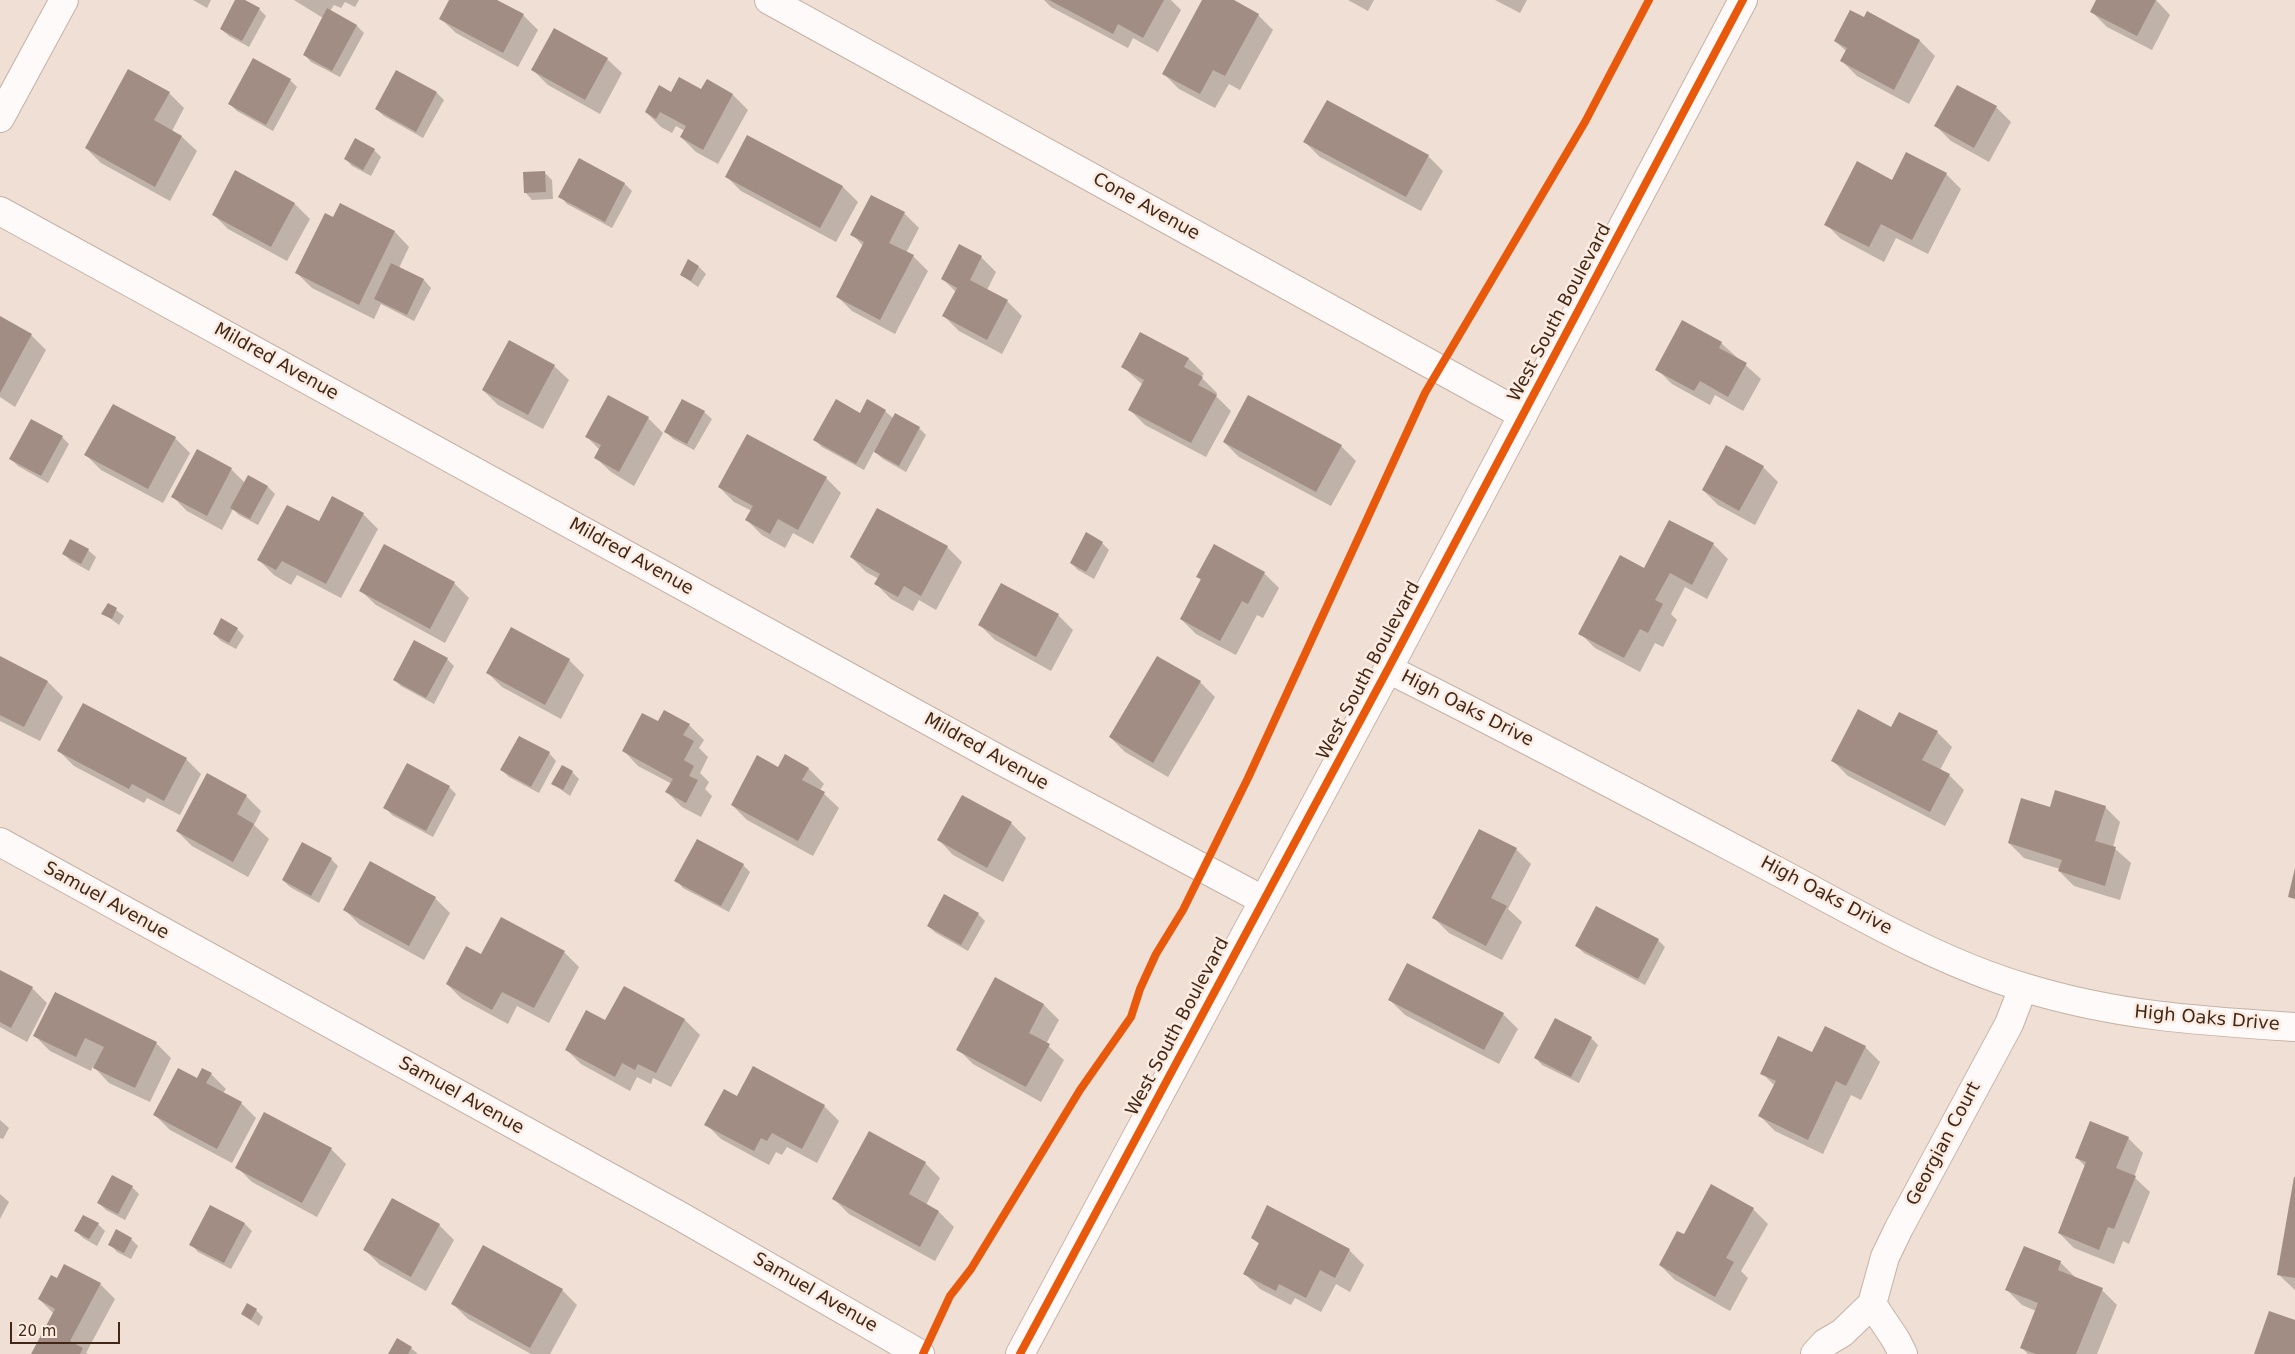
<!DOCTYPE html>
<html>
<head>
<meta charset="utf-8">
<style>
	body { margin:0 }
	#map { position:relative; width:2295px; height:1354px; overflow:hidden; background:#efdfd4; font-family:"DejaVu Sans",sans-serif }
	canvas { display:block }
	.scale { position:absolute; left:10px; top:1322px; width:110px; height:22px; box-sizing:border-box; border:2px solid #432714; border-top:0; padding-left:6px; font-size:15px; line-height:18px; white-space:nowrap; color:#432714; -webkit-text-stroke:4px #fbece3; paint-order:stroke }
</style>
</head>
<body>
<div id="map">
<canvas width="2295" height="1354"></canvas>
<div class="scale">20 m</div>
</div>
<script>
const ctx = document.querySelector('canvas').getContext('2d');
ctx.lineJoin = 'round';
function paint(path, color) { ctx.fillStyle = color; ctx.fill(path, 'evenodd'); }
function stroke(path, color, width, dash) { ctx.strokeStyle = color; ctx.lineWidth = width; ctx.lineCap = dash ? 'butt' : 'round'; ctx.setLineDash(dash || []); ctx.stroke(path); }
function label(font, color, halo, rows, align = 'center') {
  ctx.font = font + ' "DejaVu Sans",sans-serif'; ctx.lineWidth = 5; ctx.setLineDash([]); ctx.textBaseline = 'middle'; ctx.strokeStyle = halo; ctx.fillStyle = color; for (const [text, x, y, turn = 0] of rows) {
    ctx.save(); ctx.translate(x, y); ctx.rotate((+turn || 0) * Math.PI / 180); ctx.textAlign = isNaN(turn) ? turn : align; if (halo) ctx.strokeText(text, 0, 0); ctx.fillText(text, 0, 0); ctx.restore();
  }
}
paint(new Path2D(`
	M193,0H211L207,8Z
	M237,0H242L259,9L266,16L249,47L229,36L221,29Z
	M294,0H359L355,7L345,2L341,8L334,5L330,11L357,26L364,33L340,77L311,62L304,54L323,18Z
	M451,0H494L523,15L538,30L518,67L456,33L441,19Z
	M1044,0H1171L1181,10L1158,52L1133,38L1128,48L1051,7Z
	M1204,0H1231L1258,15L1273,30L1240,90L1229,84L1215,108L1179,89L1164,74Z
	M1348,0H1374L1368,11Z
	M1495,0H1527L1520,13Z
	M2098,0H2156L2170,15L2152,50L2107,27L2092,12Z
	M1868,13L1920,41L1935,56L1909,104L1857,76L1842,61L1847,52L1835,41L1864,19Z
	M607,59L622,73L600,114L548,85L533,70Z
	M290,80L297,87L273,131L237,111L230,104Z
	M707,81L733,95L748,110L718,164L696,152L681,137L685,131L676,126L672,133L661,127L646,112L672,94L702,91Z
	M169,93L184,108L172,131L182,137L197,151L170,201L101,163L86,148Z
	M437,93L444,100L423,138L384,116L376,109Z
	M1996,107L2011,122L1989,162L1951,141L1936,126Z
	M748,136L843,187L858,202L836,242L741,191L726,176Z
	M1305,142L1428,156L1443,171L1421,211L1320,157Z
	M374,150L381,157L371,176L352,166L345,158Z
	M580,160L625,184L632,191L612,228L567,204L560,196Z
	M236,172L295,204L310,219L287,261L228,229L213,214Z
	M545,173L552,180L553,199L532,200L525,192Z
	M1946,174L1961,189L1928,254L1896,238L1884,262L1841,239L1826,224L1893,181Z
	M904,213L919,228L906,253L913,256L928,271L895,334L852,311L837,296L863,246L852,234Z
	M395,232L409,247L399,268L424,280L431,288L414,321L381,304L374,319L312,288L297,273Z
	M981,257L996,272L987,290L1007,301L1022,316L1002,354L959,331L944,316L956,292L943,279Z
	M699,267L706,274L698,287L681,275Z
	M0,318L31,335L46,350L15,407L0,397Z
	M1141,333L1189,359L1204,374L1201,377L1217,393L1216,396L1231,411L1206,457L1145,425L1130,410L1143,385L1123,367Z
	M1721,343L1761,379L1743,411L1715,395L1710,405L1672,384L1657,369Z
	M554,366L569,380L543,429L498,405L483,390Z
	M885,411L894,419L919,428L926,435L906,472L883,459L874,451L864,470L822,447L815,440L861,415Z
	M704,412L712,419L694,450L673,439L666,432Z
	M648,418L663,433L634,486L611,472L596,458L600,450L587,437Z
	M62,437L69,444L48,483L18,466L11,459Z
	M175,438L190,453L163,503L101,470L86,455Z
	M1224,442L1341,446L1356,461L1331,506L1239,457Z
	M1763,467L1778,482L1755,525L1718,505L1703,490Z
	M231,469L245,483L248,477L268,487L275,494L258,525L239,515L233,509L222,530L187,511L173,497Z
	M826,478L841,493L813,544L793,533L785,548L762,535L747,520L752,511L734,502L719,487Z
	M332,497L363,514L378,529L341,598L297,575L291,585L274,575L259,560L319,523Z
	M71,541L88,550L96,557L89,571L71,561L64,554Z
	M1102,543L1109,550L1094,579L1078,570L1071,563Z
	M1713,544L1728,559L1707,599L1685,587L1671,614L1677,620L1663,647L1655,643L1640,672L1595,648L1580,633L1645,569Z
	M384,546L454,583L469,598L445,643L376,605L361,591Z
	M947,547L962,562L936,610L919,600L913,611L891,599L876,584L879,579L866,572L851,557Z
	M1264,573L1279,588L1263,618L1257,615L1236,655L1196,634L1181,619L1202,581L1198,577Z
	M1002,585L1058,615L1073,630L1051,671L995,640L980,625Z
	M108,604L124,616L119,625L103,613Z
	M237,629L244,636L236,649L221,641L214,634Z
	M511,629L569,660L584,675L561,719L502,687L487,672Z
	M1158,657L1200,682L1215,697L1168,777L1125,752L1110,737Z
	M0,658L48,682L63,697L40,741L0,721Z
	M447,659L454,666L434,704L401,686L394,679Z
	M658,723L689,725L704,740L699,748L708,757L700,773L709,782L705,789L712,796L701,817L682,807L667,792L672,784L638,766L624,751Z
	M1937,732L1952,747L1940,770L1949,775L1964,790L1945,826L1848,776L1833,761Z
	M59,751L186,759L201,774L180,815L147,798L144,803L74,766Z
	M549,753L556,761L539,793L509,777L502,770Z
	M786,756L809,769L824,784L820,790L839,808L813,856L747,820L732,805L779,768Z
	M572,772L579,779L570,796L553,784Z
	M449,787L456,794L433,837L392,815L385,807Z
	M246,796L261,811L254,825L269,839L248,877L192,846L177,831Z
	M2105,807L2120,822L2113,847L2131,863L2120,900L2074,886L2059,871L2060,869L2024,858L2009,843L2051,808Z
	M1011,823L1026,838L1003,882L953,855L939,840Z
	M1516,849L1531,864L1508,909L1522,922L1502,960L1449,933L1434,918Z
	M331,859L338,866L319,903L290,887L283,880Z
	M743,865L750,872L729,912L683,888L676,880Z
	M435,898L450,913L424,960L360,925L345,910Z
	M978,914L985,921L968,951L936,933L928,926Z
	M1658,940L1665,947L1645,985L1584,953L1576,946Z
	M564,952L579,967L549,1023L517,1006L508,1024L462,999L447,984L482,956Z
	M0,971L32,988L47,1003L27,1042L0,1027Z
	M996,979L1044,1005L1059,1020L1046,1044L1064,1060L1041,1102L973,1064L958,1049Z
	M624,987L685,1020L700,1035L671,1087L653,1078L651,1084L637,1077L630,1091L581,1064L566,1049L605,1022Z
	M56,994L156,1043L171,1058L150,1102L109,1083L93,1066L91,1071L50,1051L35,1036Z
	M1390,1000L1503,1014L1518,1029L1499,1064L1405,1015Z
	M1591,1038L1598,1045L1579,1083L1542,1065L1535,1057Z
	M1865,1047L1880,1062L1861,1100L1851,1095L1823,1154L1775,1131L1760,1116L1775,1086L1762,1073L1812,1054Z
	M211,1074L226,1089L223,1093L241,1103L256,1118L232,1163L170,1130L155,1115Z
	M738,1097L824,1106L839,1121L817,1163L787,1147L782,1155L776,1152L769,1165L721,1139L706,1124Z
	M0,1120L9,1128L3,1139L0,1138Z
	M2128,1138L2143,1153L2134,1177L2150,1192L2129,1244L2123,1241L2114,1264L2074,1248L2059,1233L2086,1167L2077,1158Z
	M331,1149L346,1164L317,1217L252,1182L237,1167Z
	M925,1163L940,1178L926,1205L939,1212L954,1227L935,1261L849,1214L834,1199Z
	M2295,1178V1290L2278,1274Z
	M132,1187L139,1194L125,1220L106,1210L99,1203Z
	M0,1194L9,1202L0,1219Z
	M211,1206L245,1224L252,1231L231,1269L198,1252L191,1244Z
	M1753,1209L1768,1224L1741,1271L1748,1278L1730,1311L1675,1280L1660,1265Z
	M98,1224L105,1231L97,1246L83,1238L76,1231Z
	M439,1225L454,1240L426,1291L380,1265L365,1250Z
	M1252,1237L1349,1250L1364,1265L1350,1292L1336,1284L1321,1312L1295,1298L1291,1305L1260,1289L1245,1274L1260,1245Z
	M131,1239L138,1246L131,1259L117,1252L110,1244Z
	M2060,1262L2075,1277L2102,1290L2117,1305L2097,1354H2028L2021,1347L2036,1311L2022,1305L2007,1290Z
	M64,1265L100,1284L115,1299L86,1353L88,1354H33L54,1314L39,1299L57,1279Z
	M562,1290L577,1305L550,1354H531L468,1319L453,1304Z
	M256,1310L263,1317L259,1326L242,1314Z
	M411,1348L418,1354H389Z`), '#0003');
paint(new Path2D(`
	M235,0H245L260,8L242,41L220,29Z
	M449,0H497L524,14L503,53L439,19Z
	M1049,0H1164L1143,38L1118,24L1113,34Z
	M1202,0H1234L1259,14L1225,76L1213,70L1200,94L1162,74Z
	M2096,0H2156L2137,36L2090,12Z
	M327,8L357,25L332,71L303,55Z
	M1850,10L1864,17L1867,11L1920,40L1894,90L1840,61L1847,48L1834,41Z
	M554,28L608,58L585,100L531,70Z
	M253,58L291,79L266,125L228,104Z
	M128,69L170,92L154,120L182,136L155,187L85,148Z
	M396,70L437,92L416,132L375,109Z
	M679,77L701,89L707,79L733,94L703,150L680,137L686,126L660,112L656,119L645,112L659,85L671,92Z
	M1957,85L1997,106L1974,148L1934,126Z
	M1327,100L1429,155L1406,197L1303,142Z
	M747,135L843,186L820,228L725,177Z
	M355,138L375,149L363,170L344,159Z
	M1906,152L1947,173L1912,240L1881,224L1869,247L1824,225L1857,161L1892,180Z
	M579,158L625,183L605,222L558,197Z
	M235,170L295,203L271,247L212,215Z
	M545,171L546,192L524,193L523,172Z
	M871,195L905,212L889,243L914,255L880,320L836,297L864,242L850,235Z
	M340,203L395,231L359,305L295,273L325,213L333,217Z
	M959,244L982,256L970,280L1008,300L987,340L942,316L957,288L941,279Z
	M688,259L699,266L691,281L680,275Z
	M391,263L424,279L407,315L374,299Z
	M0,316L32,334L0,393Z
	M1682,320L1722,342L1719,348L1747,363L1728,397L1700,381L1694,391L1655,370Z
	M1140,332L1189,358L1184,367L1203,377L1198,385L1217,395L1191,443L1128,410L1144,380L1121,367Z
	M509,340L555,365L528,415L482,390Z
	M608,395L649,417L619,472L594,458L601,445L585,437Z
	M1248,395L1342,445L1316,492L1223,442Z
	M682,399L705,411L687,444L664,432Z
	M836,399L860,413L867,399L886,410L856,464L813,440Z
	M113,404L176,437L148,489L84,455Z
	M895,413L920,427L899,466L874,452Z
	M31,419L63,436L41,476L9,459Z
	M747,434L827,477L798,530L778,519L770,534L745,520L753,506L718,487Z
	M1726,445L1764,466L1739,511L1702,490Z
	M197,449L232,468L207,516L171,497Z
	M248,475L268,486L250,519L230,508Z
	M332,496L364,513L326,584L282,561L276,570L257,560L287,505L319,521Z
	M877,508L948,546L921,596L904,586L898,597L874,584L880,574L850,557Z
	M1669,520L1714,543L1692,585L1670,573L1655,600L1663,604L1648,633L1640,629L1624,658L1578,634L1620,555L1644,568Z
	M1086,532L1103,542L1086,572L1070,563Z
	M70,539L89,549L81,564L62,554Z
	M384,544L455,582L430,629L359,591Z
	M1214,544L1265,572L1248,604L1242,601L1220,641L1180,619L1201,579L1196,577Z
	M1001,583L1059,614L1036,657L978,625Z
	M108,603L117,608L112,619L101,614Z
	M221,618L238,628L229,643L213,634Z
	M511,627L570,659L545,705L486,673Z
	M414,640L448,658L426,698L393,680Z
	M0,656L48,681L24,727L0,715Z
	M1157,656L1201,681L1153,763L1109,737Z
	M83,703L187,758L164,801L132,784L129,789L57,751Z
	M1858,709L1891,727L1899,712L1938,731L1922,760L1950,774L1930,812L1831,761Z
	M664,710L690,724L683,735L694,741L684,760L694,766L689,776L698,780L686,803L665,792L673,779L622,751L642,713L658,721Z
	M519,736L550,752L531,787L500,770Z
	M785,754L809,768L802,780L825,792L798,841L731,805L757,755L778,767Z
	M407,763L450,786L426,831L383,808Z
	M562,765L573,771L563,790L551,784Z
	M207,773L247,795L237,814L254,824L233,862L176,831Z
	M2055,790L2106,806L2095,841L2116,847L2105,886L2058,871L2062,860L2008,843L2021,798L2050,807Z
	M962,795L1012,822L987,868L937,840Z
	M1479,829L1517,848L1491,898L1507,906L1486,946L1432,918Z
	M697,839L744,864L721,906L674,881Z
	M302,842L332,858L311,896L282,880Z
	M370,861L436,897L409,946L343,910Z
	M2295,868V899L2288,897Z
	M944,894L979,913L961,945L927,926Z
	M1596,906L1659,939L1638,979L1575,946Z
	M501,917L565,951L534,1008L502,992L492,1010L446,984L466,946L481,954Z
	M1407,963L1504,1013L1484,1050L1388,1000Z
	M0,970L33,987L11,1028L0,1022Z
	M995,977L1044,1004L1029,1033L1050,1044L1026,1087L956,1050Z
	M624,986L685,1019L656,1073L638,1064L635,1070L622,1063L615,1077L565,1050L586,1010L605,1020Z
	M55,992L157,1042L135,1088L93,1068L104,1047L85,1038L76,1057L33,1036Z
	M1555,1018L1592,1037L1571,1077L1534,1058Z
	M1825,1026L1866,1046L1846,1086L1836,1081L1808,1140L1758,1116L1776,1081L1760,1074L1778,1036L1812,1052Z
	M753,1066L825,1105L802,1149L772,1133L767,1141L761,1138L754,1151L704,1125L724,1089L737,1096Z
	M178,1068L197,1078L202,1068L212,1073L206,1083L242,1102L217,1149L153,1115Z
	M264,1112L332,1148L302,1203L235,1168Z
	M2090,1121L2129,1137L2116,1168L2136,1176L2114,1229L2108,1227L2099,1250L2058,1233L2086,1162L2075,1158Z
	M869,1131L926,1162L909,1194L939,1211L920,1247L832,1199Z
	M112,1175L133,1186L118,1214L97,1203Z
	M2294,1177H2295V1278L2277,1275Z
	M1711,1184L1754,1208L1726,1258L1734,1262L1715,1297L1659,1265L1677,1231L1684,1234Z
	M392,1198L440,1224L411,1277L363,1250Z
	M210,1205L245,1223L224,1263L189,1245Z
	M1267,1205L1350,1249L1335,1278L1320,1270L1306,1298L1279,1284L1276,1291L1243,1274L1259,1243L1251,1238Z
	M83,1215L99,1223L89,1239L74,1231Z
	M116,1229L132,1238L124,1253L108,1245Z
	M483,1245L563,1289L530,1348L451,1304Z
	M2024,1246L2061,1261L2058,1270L2103,1288L2076,1354H2036L2020,1348L2038,1303L2005,1290Z
	M64,1264L101,1283L70,1341L83,1348L80,1354H31L55,1309L38,1299L51,1275L57,1278Z
	M247,1303L257,1309L251,1320L241,1314Z
	M2269,1311L2295,1320V1354H2254Z
	M397,1338L412,1347L408,1354H388Z`), '#a28d85');
const minor = new Path2D(`
	M769,0L1523,415
	M0,118L64,0
	M0,211L1000,760L1263,900
	M1388,669C1518,734 1646,802 1775,870C1856,913 1938,962 2026,988C2117,1016 2201,1021 2295,1027
	M0,842L680,1216L920,1354
	M1872,1304L1896,1340L1903,1354
	M1815,1354L1825,1343L1842,1333L1872,1304L1885,1257L1899,1228L2009,1024L2023,988`);
const tertiary = new Path2D(`
	M1020,1354L1388,669L1743,0`);
stroke(minor, '#c6b2a4', 30);
stroke(tertiary, '#c6b2a4', 30);
stroke(minor, '#fdfaf9', 28);
stroke(tertiary, '#fdfaf9', 28);
stroke(new Path2D(`
	M923,1354L950,1296L971,1269L1080,1090L1131,1017L1140,989L1156,954L1183,910L1248,778L1425,393L1585,122L1649,0
	M1020,1354L1388,669L1743,0`), '#e8590c', 8);
label('18px', '#432714', '#fbece3', [
	["Cone Avenue",1146,207,29],
	["West South Boulevard",1560,313,-62],
	["Mildred Avenue",276,362,29],
	["Mildred Avenue",631,557,29],
	["West South Boulevard",1369,671,-62],
	["High Oaks Drive",1467,709,27],
	["Mildred Avenue",986,752,29],
	["High Oaks Drive",1826,896,28],
	["Samuel Avenue",106,901,29],
	["High Oaks Drive",2207,1019,5],
	["West South Boulevard",1178,1027,-62],
	["Samuel Avenue",461,1096,29],
	["Georgian Court",1944,1144,-62],
	["Samuel Avenue",815,1293,30]
]);
</script>
</body>
</html>
